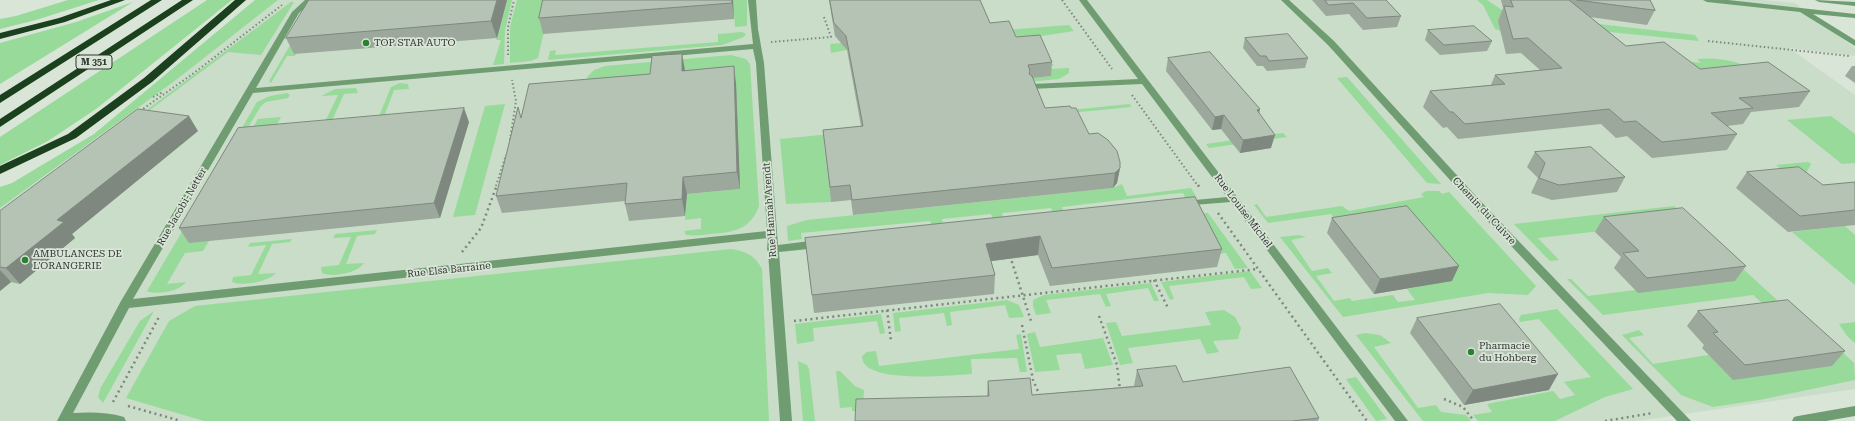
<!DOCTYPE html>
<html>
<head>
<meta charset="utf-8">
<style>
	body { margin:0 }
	canvas { display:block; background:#d8e5d7 }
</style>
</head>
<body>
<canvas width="1855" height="421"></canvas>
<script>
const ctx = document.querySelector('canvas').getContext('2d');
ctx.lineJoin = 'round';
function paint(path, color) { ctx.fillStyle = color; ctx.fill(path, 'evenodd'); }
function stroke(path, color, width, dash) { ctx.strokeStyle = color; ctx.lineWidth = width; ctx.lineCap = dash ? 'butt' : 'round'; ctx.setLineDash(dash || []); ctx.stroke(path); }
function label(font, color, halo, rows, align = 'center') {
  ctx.font = font + ' "Roboto Serif",serif'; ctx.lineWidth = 3.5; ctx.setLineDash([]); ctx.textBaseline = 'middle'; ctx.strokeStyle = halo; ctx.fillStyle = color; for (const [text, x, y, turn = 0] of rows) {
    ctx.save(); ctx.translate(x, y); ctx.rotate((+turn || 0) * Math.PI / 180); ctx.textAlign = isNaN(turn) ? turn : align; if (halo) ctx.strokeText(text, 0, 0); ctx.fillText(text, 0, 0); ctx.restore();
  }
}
paint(new Path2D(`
	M278,0H1763L1795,3L1855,48V56L1789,48L1855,95V389L1637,421H0V208L176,80Z`), '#c9ddc9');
paint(new Path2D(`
	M68,0H99L36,20L0,29V19L16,16Z
	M207,0H232L96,109L48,141L0,165V137Z
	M255,0H278L176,80L0,208V187L12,183L94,134Z
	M507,0H512L505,30L504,64L493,65L501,40H496Z
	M517,0H551L538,58L531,61L510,63V27Z
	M733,0H747V26L735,27Z
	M1477,0H1487L1505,12L1519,15L1695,35L1699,41L1580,29L1511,34L1495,29L1483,5Z
	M133,2L0,84V43L76,22Z
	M291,2H294L261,55L228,52L143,115H140Z
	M312,8L295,56H287L271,83L269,81Z
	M1069,25L1074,31L1035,37L1054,66L847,50L831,53L830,44Z
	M742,32L746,34L744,37L722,45L548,60L550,51L556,50L555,55L718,42V34Z
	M731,55L746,59L750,64L759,206C750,230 734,232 711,234C703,235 695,236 686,235L684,231L701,229V218L685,220L687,194L740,189L654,81L588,80L587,77L594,70L605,66Z
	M1656,57L1701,63L1697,59C1716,57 1735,60 1753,69L1691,84Z
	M1069,68V73L1059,79L1028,82L1026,79L1050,76L1048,69Z
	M1347,77L1441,184L1427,183L1337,78Z
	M400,83L408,84L409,89L394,90L382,122L373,131L391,87Z
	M356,88L358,93L344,94L329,127L322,128L338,95L322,96L323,95L335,89Z
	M287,93L290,95L288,98L266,102L261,106L238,144L204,193L257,102L270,96Z
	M505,104L475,215L453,217L485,106Z
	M1130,104L1131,107L1070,113L824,144L831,202L786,204L780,139Z
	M1831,116L1855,134V163L1842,164L1787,120Z
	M281,117L269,140L248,136L258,119Z
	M1283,133L1287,137L1209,148L1206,144Z
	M1808,162L1811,164L1798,189L1784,171L1776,165Z
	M1122,184L1127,196L1191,188L1197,198L1186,199L1183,193L1170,194L1062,207L1064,212L1053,213L1051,208L1002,213L1003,218L993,219L991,214L942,219L943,224L932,226L930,221L801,233L802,239L788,241L787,226L807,220L1113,188Z
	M1426,191H1439L1442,194L1449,192L1536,286L1528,295L1488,293L1343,317L1280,237L1299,235L1306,237L1291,240L1312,271L1328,268L1332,273L1316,276L1334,301L1350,298L1352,301L1393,295L1398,302L1415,300L1407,289L1452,280L1342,230L1331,214L1268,223L1254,205L1257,204L1266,217L1342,206L1349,211L1424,197L1421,194Z
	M203,196L209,241L203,251L185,253L167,284L186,282C178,292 161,294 149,292L147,291Z
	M1674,206L1834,352L1841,351L1854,363L1855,380L1759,400L1713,407L1681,395L1622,335L1639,330L1644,335L1629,338L1653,364L1708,355L1776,315L1753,295L1603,315L1567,279H1571L1588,296L1635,290L1674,223L1538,238L1559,260L1550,261L1514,224Z
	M1203,213H1208L1248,268L1235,269L1226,253L1215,254L1200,227L1210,226Z
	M1845,226L1855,235V285L1792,232Z
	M377,230L375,234L357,236L346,264L364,263C358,273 332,278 322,273L321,267L339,265L351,237L333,238L335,234Z
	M292,239L290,242L272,244L258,274L276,273C269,281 243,287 232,282L233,277L251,275L266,245L248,247L250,243Z
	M731,249C745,251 755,255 762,269L769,421H204L126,398L169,321L195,306Z
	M1250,271L1262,288L1251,289L1244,277L1169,286L1174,299L1170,300L1161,282Z
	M1151,283L1159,301H1154L1148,288L1106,294L1111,306L1106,307L1100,294L1046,300L1051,313L1036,315L1033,306V300L1044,295Z
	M1007,300L1019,305L1024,317L1009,318L1005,305L950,312L952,325L947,326L944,313L899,318L901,331L895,332L893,313Z
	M1557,309L1633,389L1605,397L1555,421H1478L1473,415L1492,412L1487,404L1553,391L1560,399L1575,395L1564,382L1591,377L1539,319L1520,322L1519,319L1521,315Z
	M1224,310L1235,317L1241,328L1238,339L1213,341L1219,352L1207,354L1200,339L1128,348L1133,363L1120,365L1106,323L1116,322L1122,336L1211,325L1205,312Z
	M154,311L103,403L98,397L101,387L140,321Z
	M881,314L885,333L880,334L877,321L813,328L814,341L797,344L795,324Z
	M1855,322V343L1847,336L1839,324Z
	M1035,332L1040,347L1103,338L1113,365L1085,369L1081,353L1056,355L1060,370L1035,372L1027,334Z
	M1365,333L1380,335L1391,343L1374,347L1418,408L1436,405L1441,412L1466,415L1471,421H1423L1356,335Z
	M1021,334L1027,372H1020L1017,358L971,359L972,374C953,375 861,385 862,356L867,352L876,351L879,366L1019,349L1016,335Z
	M798,361L807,365L809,369L815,421H803Z
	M836,371H840L855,386L864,390L863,411H852V407L840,408Z
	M1356,377L1387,419L1376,421L1346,379Z`), '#98da9a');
stroke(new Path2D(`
	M1062,0L1112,69
	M1708,41L1849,56
	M771,42L831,37L824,17
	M508,55V27L514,0
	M1132,95L1198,186
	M153,97L163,92
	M140,111L194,73L282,5
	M510,140L516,101L512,80
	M496,186L506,155`), '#7f887f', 2, [1.5, 2.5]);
stroke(new Path2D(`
	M1198,185L1200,188
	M1218,213L1367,421
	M462,252L481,228L497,185
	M1010,256L1032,324
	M1154,280L1168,308
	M887,310L891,341
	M1099,316L1117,365L1120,390
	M794,321L1258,269
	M1022,325L1033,380L1040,396
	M1444,399L1463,407L1474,421
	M113,402L159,317
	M128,406L181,421
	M1605,421L1653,413`), '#7f887f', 2.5, [2, 3.5]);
paint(new Path2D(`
	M305,0H314L299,13L256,88L753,44L748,0H756L758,29L764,63L778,245L818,240L823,244L818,248L779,252L792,421H780L768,252L767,249L768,238L129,308L73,413C91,412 107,412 124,417L126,421H57L121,301L292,12ZM753,49L756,63L767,231L133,299L253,93Z
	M1079,0H1087L1408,421H1395L1231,202L1180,206L1179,204L1184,201L1227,197L1142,84L1030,89L1029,87L1033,84L1138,79Z
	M1281,0H1289L1334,41L1486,207L1691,421H1677L1478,211L1328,45Z
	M1703,0H1728L1855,14V18L1813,14L1855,40V46L1800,12L1707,2Z
	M1815,0L1855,2V6L1819,2Z
	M1855,406V416L1826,421H1792L1794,417L1798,416Z`), '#6f9c70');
paint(new Path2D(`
	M111,0H125L65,22L0,39V33L59,18Z
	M151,0H162L0,103V95Z
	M182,0H193L0,127V119Z
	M235,0H246L152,82L76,138L0,174V166L68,134L144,78Z`), '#1b401d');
paint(new Path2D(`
	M507,0L497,38L294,54L286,38Z
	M733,0L734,19L543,34L539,18Z
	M829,0H980L990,23L1016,37L1052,62L1051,76L1033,78L1045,108H1071L1089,134L1120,168L1117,183L1113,188L853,215L851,200L831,202L823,130L861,126L847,50L835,36Z
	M1312,0H1386L1401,16L1397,27L1363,30L1349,14L1326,16Z
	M1501,0H1650L1655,10L1647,25L1590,17L1626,46L1700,69L1810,91L1799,107L1751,112L1743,124L1727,126L1737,134L1727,150L1652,158L1627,136L1616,138L1601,124L1458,139L1447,127L1443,128L1423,107L1430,91L1491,85L1495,75L1540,70L1521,53L1506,54L1498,21L1503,8Z
	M1428,30L1492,41L1487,51L1440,55L1425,40Z
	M1245,38L1308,58L1305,68L1267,71L1263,66H1257L1243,48Z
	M1168,58L1259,114L1271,148L1240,153L1221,129L1212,130L1166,71Z
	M1852,66H1855V83L1845,76Z
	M685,71L736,83L740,189L687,194L685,216L629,221L625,204V201L502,213L496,196Z
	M469,122L440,218L189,243L179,228Z
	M198,131L72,234L75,238L20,284L11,282L0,291V211Z
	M1535,152L1625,177L1617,192L1552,200L1531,193L1538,178L1527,167Z
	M1747,172L1823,185L1855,182V225L1788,232L1736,188Z
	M1195,197L1222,249L1217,267L1050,286L1038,255L991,261L995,275L994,294L814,313L805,238Z
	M1604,217L1746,266L1735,281L1638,293L1614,268L1621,257L1595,232Z
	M1332,218L1452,281L1374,294L1327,233Z
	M1698,311L1845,351L1832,366L1733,380L1702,348L1704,345L1687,326Z
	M1417,318L1549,390L1464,405L1410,333Z
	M1137,370L1319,418L1318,421H855L987,396L988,381L1032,395L1134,386Z`), '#9ca89c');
paint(new Path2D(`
	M497,0H507L497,38L491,21Z
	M732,0H733L734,19L732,3Z
	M682,54L685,70V87L682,71Z
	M734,66L736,83L740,189L737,172Z
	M464,108L469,122L440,218L434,203Z
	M1260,109L1257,123V110Z
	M1224,115L1221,129L1212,130L1215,117Z
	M189,116L198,131L72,234L75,238L20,284L6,268L57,220Z
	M1275,135L1271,148L1240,153L1243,140Z
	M1120,168L1117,183L1113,188L1115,173Z
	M683,177L687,194L685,216L682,199Z
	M1040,236L1038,255L985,262L986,244Z
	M1459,266L1452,281L1374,294L1380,279Z
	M0,270L11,282L0,291Z
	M1558,374L1549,390L1464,405L1473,390Z`), '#7f887f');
const building = new Path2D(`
	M309,0H497L491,21L286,38Z
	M543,0H732V3L539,18Z
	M830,0H980L990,23L1009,21L1016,37L1040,35L1052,62L1028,65L1030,71L1029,74L1032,76L1045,108L1070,106L1071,108H1076L1089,134L1098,133L1108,140L1117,151L1120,162V168L1115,173L852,200L850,185L830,187L823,130L863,126L846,36L834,23Z
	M1325,0H1386L1401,16L1367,18L1353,3L1329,5Z
	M1511,0H1569L1626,46L1664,42L1700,69L1768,62L1810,91L1739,98L1753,108L1711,113L1737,134L1662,142L1636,121L1624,122L1609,109L1465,124L1453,112H1450L1430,91L1505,84L1495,75L1562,68L1528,38L1513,39L1504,6L1513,7Z
	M1577,0H1650L1655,10Z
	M1474,26L1492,41L1444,45L1428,30Z
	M1288,34L1308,58L1269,61L1266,56H1260L1245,38Z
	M1210,52L1260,109L1257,110L1275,135L1243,140L1224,115L1215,117L1168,58Z
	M682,54V71L734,66L737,172L683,177L682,199L625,204L627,183L496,196L518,107L521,118L529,84L650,74L652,56Z
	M464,108L434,203L179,228L238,128Z
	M138,109L189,116L57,220L64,222L6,268L0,267V211Z
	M1591,147L1625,177L1559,185L1539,178L1545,163L1535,152Z
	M1799,167L1823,185L1855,182V210L1800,216L1747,172Z
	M1195,197L1222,249L1052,268L1040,236L986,244L995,275L812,295L805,238Z
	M1407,206L1459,266L1380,279L1332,218Z
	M1683,208L1746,266L1647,278L1623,253L1639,251L1604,217Z
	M1788,300L1845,351L1745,365L1713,333L1718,332L1698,311Z
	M1500,304L1558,374L1473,390L1417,318Z
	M1176,366L1183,382L1290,367L1319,418L1292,421H855L856,399L989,396L988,381L1030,378L1032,395L1143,386L1137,370Z`);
paint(building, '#b5c3b5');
stroke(building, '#7f887f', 1);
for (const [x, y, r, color] of [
	[366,43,4,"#278232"],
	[25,260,4,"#278232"],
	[1471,352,4,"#278232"]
]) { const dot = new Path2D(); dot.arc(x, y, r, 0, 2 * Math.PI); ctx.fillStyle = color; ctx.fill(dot); stroke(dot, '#d8e5d7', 1.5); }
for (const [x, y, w] of [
	[94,62,36]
]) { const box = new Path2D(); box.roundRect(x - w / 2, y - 7, w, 14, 3); ctx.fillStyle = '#d8e5d7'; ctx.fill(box); stroke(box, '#323732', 1); }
label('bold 9px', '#323732', null, [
	["M 351",94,62]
]);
label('10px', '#323732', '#d8e5d7', [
	["TOP STAR AUTO",374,43],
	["AMBULANCES DE",33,254],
	["L'ORANGERIE",33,266],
	["Pharmacie",1479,346],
	["du Hohberg",1479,358]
], 'left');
label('10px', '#323732', '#d8e5d7', [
	["Rue Jacobi-Netter",182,207,-60],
	["Rue Hannah Arendt",770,210,-94],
	["Rue Louise Michel",1243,211,53],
	["Chemin du Cuivre",1484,211,47],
	["Rue Elsa Barraine",449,270,-6]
]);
</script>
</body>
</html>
